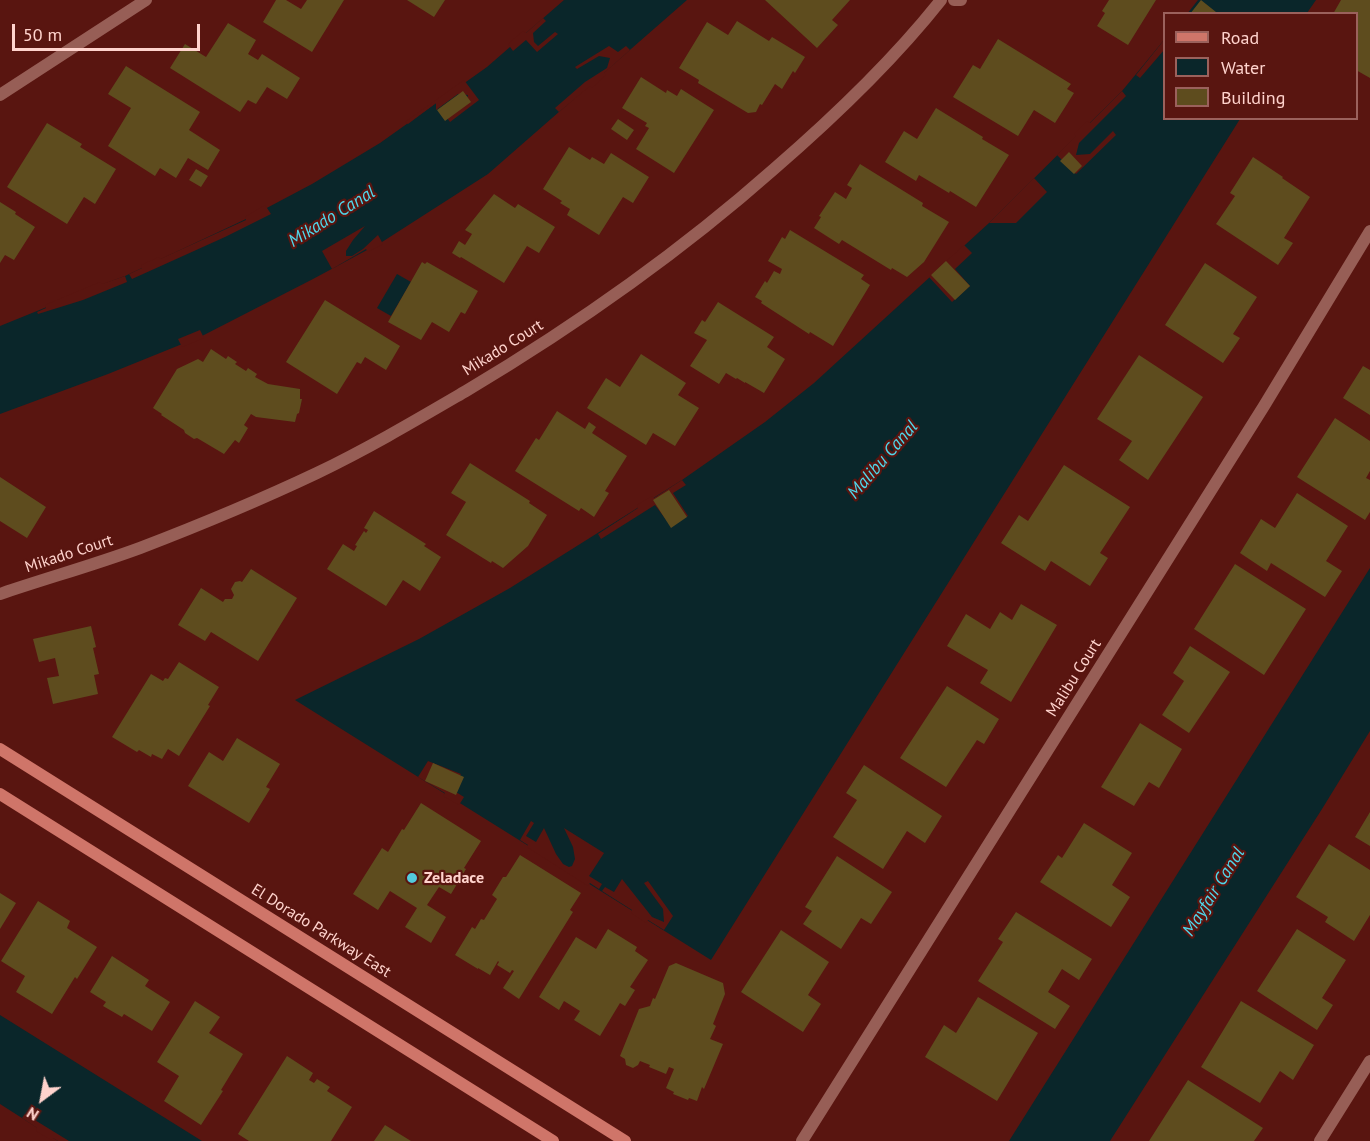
<!DOCTYPE html>
<html>
<head>
<meta charset="utf-8">
<style>
	body { margin:0 }
	#map { position:relative; width:1370px; height:1141px; overflow:hidden; background:#591510; font-family:"PT Sans",sans-serif }
	canvas { display:block }
	.legend { position:absolute; left:1163px; top:12px; width:195px; height:108px; box-sizing:border-box; background:#591510; border:2px solid #9b615c; margin:0; padding:8px 10px; list-style:none; font-size:18px; color:#ffd3cd }
	.legend li { display:flex; align-items:center; gap:12px; height:30px }
	.legend b { width:30px; border:2px solid #9b615c }
	.north { position:absolute; left:12px; top:1069px; width:60px; height:60px; -webkit-text-stroke:4px #591510; paint-order:stroke; rotate:212deg; font-size:16px; font-weight:700; line-height:24px; text-align:center; color:#ffd3cd }
	.north::after { content:''; display:block; margin:auto; width:21px; height:27px; background:#ffd3cd; clip-path:polygon(50% 0,100% 100%,50% 72%,0 100%) }
	.scale { position:absolute; left:12px; top:24px; width:188px; height:27px; box-sizing:border-box; border:3px solid #ffd3cd; border-top:0; padding-left:8px; font-size:18px; line-height:21px; white-space:nowrap; color:#ffd3cd; -webkit-text-stroke:4px #591510; paint-order:stroke }
</style>
</head>
<body>
<div id="map">
<canvas width="1370" height="1141"></canvas>
<ul class="legend">
<li><b style="height:8px;background:#cf7569"></b>Road</li>
<li><b style="height:16px;background:#0a262a"></b>Water</li>
<li><b style="height:16px;background:#5e4c1e"></b>Building</li>
</ul>
<div class="north">N</div>
<div class="scale">50 m</div>
</div>
<script>
const ctx = document.querySelector('canvas').getContext('2d');
ctx.lineJoin = 'round';
function paint(path, color) { ctx.fillStyle = color; ctx.fill(path, 'evenodd'); }
function stroke(path, color, width, dash) { ctx.strokeStyle = color; ctx.lineWidth = width; ctx.lineCap = dash ? 'butt' : 'round'; ctx.setLineDash(dash || []); ctx.stroke(path); }
function label(font, color, halo, rows, align = 'center') {
  ctx.font = font + ' "PT Sans",sans-serif'; ctx.lineWidth = 4.5; ctx.setLineDash([]); ctx.textBaseline = 'middle'; ctx.strokeStyle = halo; ctx.fillStyle = color; for (const [text, x, y, turn = 0] of rows) {
    ctx.save(); ctx.translate(x, y); ctx.rotate((+turn || 0) * Math.PI / 180); ctx.textAlign = isNaN(turn) ? turn : align; if (halo) ctx.strokeText(text, 0, 0); ctx.fillText(text, 0, 0); ctx.restore();
  }
}
paint(new Path2D(`
	M564,0H687L488,174L382,242L313,279L202,336L108,374L0,414V326L101,285L125,276L246,219L312,184L380,143L487,67Z
	M1198,0H1316L1307,13L1187,14Z
	M1164,40V118L1240,119L711,960L295,700L419,639L510,588L682,480L765,422L814,383L989,223L1122,91Z
	M397,274L411,282L391,316L377,308Z
	M1370,568V731L1322,809L1110,1141H1009Z
	M0,1015L202,1141H58L0,1104Z`), '#0a262a');
paint(new Path2D(`
	M543,18L546,21L533,33L534,42L538,46L555,32L558,34L537,52L526,40L513,51L508,44L523,31L526,33Z
	M1164,40V50L1140,78L1136,75Z
	M609,46L618,52L626,46L630,50L604,73L606,75L592,88L590,86L559,112L555,108L585,82L607,68L610,58L599,56L577,69L575,67Z
	M464,80L479,100L450,122L447,118L465,104L468,95L458,94L436,110V103L408,124L405,122Z
	M1122,91L1126,96L1079,143L1076,155L1090,154L1113,131L1116,135L1076,174L1057,155L1076,136L1074,134L1087,121L1090,123Z
	M1034,178L1047,192L1016,223H989Z
	M265,205L271,214L225,237L132,279L129,274L142,268L141,265L159,257L160,259L246,220L245,217Z
	M365,226L353,240L346,251V256H352L363,249L378,235L383,244L368,252L366,249L332,269L322,251Z
	M964,245L972,253L955,269L970,286L952,302L929,277Z
	M125,276L127,282L83,300L38,314L37,312L46,308L45,305L100,282L102,284Z
	M200,330L204,338L182,347L178,339Z
	M682,480L686,485L673,493L688,516L671,526L655,505L601,539L598,534L638,508L637,505L652,496L654,498Z
	M428,761L461,774L451,789L464,797L459,805L443,796L445,793L418,777Z
	M531,821L534,823L526,836L536,842L544,828L556,854L563,864L569,867L572,866L575,859L573,847L564,828L604,853L589,876L602,884L599,889L590,883L588,886L527,847L528,845L520,840Z
	M622,879L652,917L664,922L663,909L644,883L648,881L673,916L664,930L648,920L646,923L631,913L632,910L602,891L605,887L614,892Z
	M25,1114L69,1141H58L53,1138L51,1140L36,1131L37,1128L22,1118Z`), '#591510');
paint(new Path2D(`
	M276,0H286L301,9L307,0H344L312,52L263,22Z
	M407,0H445L434,17Z
	M765,0H850L832,20L838,25L817,48Z
	M1109,0H1156L1128,45L1097,26L1105,13L1102,11Z
	M1201,0L1216,12L1215,14H1190Z
	M1341,0H1370V78L1356,70V14H1333Z
	M737,21L769,41L772,37L805,57L795,73L793,71L782,89L775,84L762,105L760,104L756,112L748,113L698,83L699,80L679,68L707,22L728,35Z
	M228,23L256,40L248,54L258,60L262,54L300,78L287,99L267,87L256,104L248,100L240,112L170,68L185,44L206,57Z
	M998,39L1071,84L1067,89L1074,93L1055,123L1034,110L1018,136L953,97L973,65L980,69Z
	M126,66L200,112L189,130L220,150L208,170L188,158L176,178L160,168L155,176L108,146L131,108L108,94Z
	M641,77L666,93L667,90L677,96L681,89L714,110L674,173L636,149L649,128L645,126L647,123L622,108Z
	M463,91L471,102L445,121L437,110Z
	M936,108L983,137L982,139L1009,155L976,207L950,191L949,193L919,175L916,181L885,162L904,131L917,139Z
	M618,119L634,130L627,140L611,129Z
	M47,123L82,144L80,147L116,169L95,204L84,197L67,224L7,187Z
	M569,147L590,160L592,157L604,164L611,153L649,177L633,203L623,197L599,235L567,215L570,209L560,203L562,201L543,189Z
	M1069,152L1082,166L1074,174L1060,161Z
	M1253,157L1283,177L1282,178L1310,197L1284,238L1293,243L1278,265L1216,224L1235,196L1230,193Z
	M860,164L923,203L922,206L949,222L924,262L907,277L892,268L891,270L842,240L839,244L814,228L821,217L819,216L835,192L846,199L852,188L847,185Z
	M196,169L208,176L201,187L189,180Z
	M494,194L515,208L518,204L555,227L539,253L527,246L504,283L461,257L460,258L452,253L459,241L465,245L472,234L465,230Z
	M0,202L16,212L15,214L35,227L14,260L5,255L0,263Z
	M790,230L864,275L861,279L870,285L833,346L810,332L809,334L761,303L762,301L755,297L765,281L767,283L774,271L780,274L782,269L768,261L782,237L785,239Z
	M946,261L970,286L955,300L931,275Z
	M422,262L425,264L427,262L478,291L465,314L461,312L449,332L432,322L421,340L388,322Z
	M1205,263L1257,297L1233,334L1240,338L1223,363L1165,325Z
	M325,300L400,346L386,370L365,357L361,364L357,362L337,394L286,362Z
	M718,302L774,337L767,347L785,359L764,393L745,382V383L737,378L736,379L726,373L719,384L690,366L707,340L694,333L702,320L705,322Z
	M211,349L226,359L228,356L237,362L235,364L246,371L248,368L257,374L255,377L268,384L300,389V399H302L299,413L297,414L295,422L256,417L251,414L244,425L248,428L239,443L235,440L224,454L197,438L194,439L185,433L184,430L161,415L162,414L153,408L177,369L198,359L203,362Z
	M641,354L686,383L678,395L699,408L675,446L653,433L646,445L587,408L606,378L620,387Z
	M1139,355L1203,397L1148,480L1119,460L1132,441L1097,419Z
	M1363,366L1370,370V415L1343,398Z
	M557,411L585,429L589,422L596,427L592,433L627,456L605,491L609,493L594,517L581,508L579,511L515,471L536,438L539,440Z
	M1335,418L1370,441V471L1366,478L1370,480V512L1365,520L1297,477Z
	M470,463L530,501L529,503L547,515L528,546L503,568L492,561L491,563L446,535L466,502L451,493Z
	M1064,465L1130,507L1100,553L1108,558L1090,586L1051,561L1045,571L1001,543L1019,515L1028,521Z
	M0,477L46,507L27,538L0,521Z
	M669,490L687,517L671,528L653,500Z
	M1297,493L1348,526L1326,561L1342,571L1325,597L1271,563L1267,571L1240,553L1261,519L1275,528Z
	M374,511L426,544L424,546L441,557L420,591L403,580L386,606L327,569L343,544L354,551L357,546L355,545L364,531L366,533L368,530L364,528Z
	M1235,564L1306,609L1264,675L1194,629Z
	M251,569L297,598L258,661L211,632L205,641L178,625L201,588L223,602L225,599H232L234,595L231,589L235,582L240,581L242,582Z
	M1021,604L1057,625L1011,702L980,683L988,670L947,646L966,614L990,629L1000,612L1012,620Z
	M91,626L96,647L93,648L99,674L94,675L98,694L53,704L47,678L59,676L55,658L39,662L33,639Z
	M1190,646L1230,672L1189,733L1162,715L1184,681L1173,673Z
	M179,662L219,687L208,705L210,706L179,756L168,749L162,759L152,754L151,757L139,750L137,752L112,737L151,674L163,681L165,678L168,679Z
	M947,686L999,719L984,744L977,740L946,787L900,758Z
	M1140,723L1182,749L1159,788L1149,782L1134,806L1101,787Z
	M237,738L280,764L266,787L270,789L249,823L188,786L209,752L223,761Z
	M433,763L464,777L456,795L425,781Z
	M864,765L942,816L925,843L907,831L883,869L833,837L857,800L846,793Z
	M421,803L481,841L464,868L466,869L451,894L439,887L427,905L446,917L431,943L405,927L417,908L390,891L378,910L353,894L382,848L388,852L402,829L404,830Z
	M1370,812V846L1355,837Z
	M1084,823L1132,853L1112,885L1130,897L1111,927L1040,882L1058,855L1062,858Z
	M1329,844L1370,870V915L1354,941L1325,922L1328,917L1296,897Z
	M520,855L581,893L570,910L573,912L519,999L503,988L514,971L512,970L510,973L497,965L499,962L498,961L490,975L478,968V969L455,955L472,927L475,929L481,919L484,920L497,899L492,895L503,877H506Z
	M837,856L892,892L871,924L861,918L841,949L803,924L812,911L805,907Z
	M0,893L16,903L0,929Z
	M38,901L70,921L67,928L97,947L77,979L75,977L52,1014L16,992L25,976L1,961Z
	M1016,912L1092,959L1079,980L1062,969L1048,992L1070,1006L1055,1029L978,981L1003,942L998,939Z
	M608,929L637,947L635,951L648,960L630,987L635,990L625,1006L620,1003L600,1036L574,1020L580,1011L564,1001L559,1010L539,997L576,937L596,949Z
	M1297,929L1346,960L1322,998L1333,1005L1317,1030L1257,991Z
	M781,930L829,962L808,995L821,1004L803,1032L741,992Z
	M112,956L149,980L145,986L170,1002L152,1031L124,1014L122,1017L103,1006L106,1002L90,992Z
	M676,963L723,983L725,994L713,1024L716,1026L710,1039L723,1044L704,1089L702,1087L697,1101L689,1098L688,1100L673,1094L674,1092L666,1088L674,1069L669,1067L666,1074L649,1067L650,1065L640,1061L638,1065L633,1068L626,1065L625,1059L620,1056L639,1009L650,1006L653,998L655,999L669,966Z
	M978,997L1038,1033L997,1101L925,1057L944,1025L956,1033Z
	M195,1001L220,1017L209,1033L243,1054L221,1090L223,1091L201,1125L164,1101L179,1076L157,1062Z
	M1241,1001L1314,1045L1293,1080L1280,1071L1260,1103L1201,1067Z
	M287,1056L313,1073L309,1080L314,1083L317,1079L330,1087L327,1091L352,1107L331,1141H249L238,1134Z
	M1188,1080L1263,1128L1254,1141H1149Z
	M385,1125L411,1141H374Z`), '#5e4c1e');
stroke(new Path2D(`
	M954,0H961
	M0,95L146,0
	M0,594C47,578 94,565 140,548C200,525 260,500 317,473C369,448 418,419 466,391C575,326 679,253 774,169C834,117 892,62 941,0
	M802,1141L1264,406L1370,231
	M1320,1141L1370,1061`), '#975e56', 12);
stroke(new Path2D(`
	M0,749L625,1141
	M0,794L553,1141`), '#cf7569', 12);
for (const [x, y, r, color] of [
	[412,878,6,"#53cadc"]
]) { const dot = new Path2D(); dot.arc(x, y, r, 0, 2 * Math.PI); ctx.fillStyle = color; ctx.fill(dot); stroke(dot, '#591510', 2); }
label('16px', '#ffd3cd', '#591510', [
	["Mikado Court",503,348,-32],
	["Mikado Court",69,554,-18],
	["Malibu Court",1074,678,-58],
	["El Dorado Parkway East",321,931,32]
]);
label('bold 16px', '#ffd3cd', '#591510', [
	["Zeladace",424,878]
], 'left');
label('italic 18px', '#4ed8ec', '#591510', [
	["Mikado Canal",332,217,-32],
	["Malibu Canal",883,460,-49],
	["Mayfair Canal",1214,892,-58]
]);
</script>
</body>
</html>
